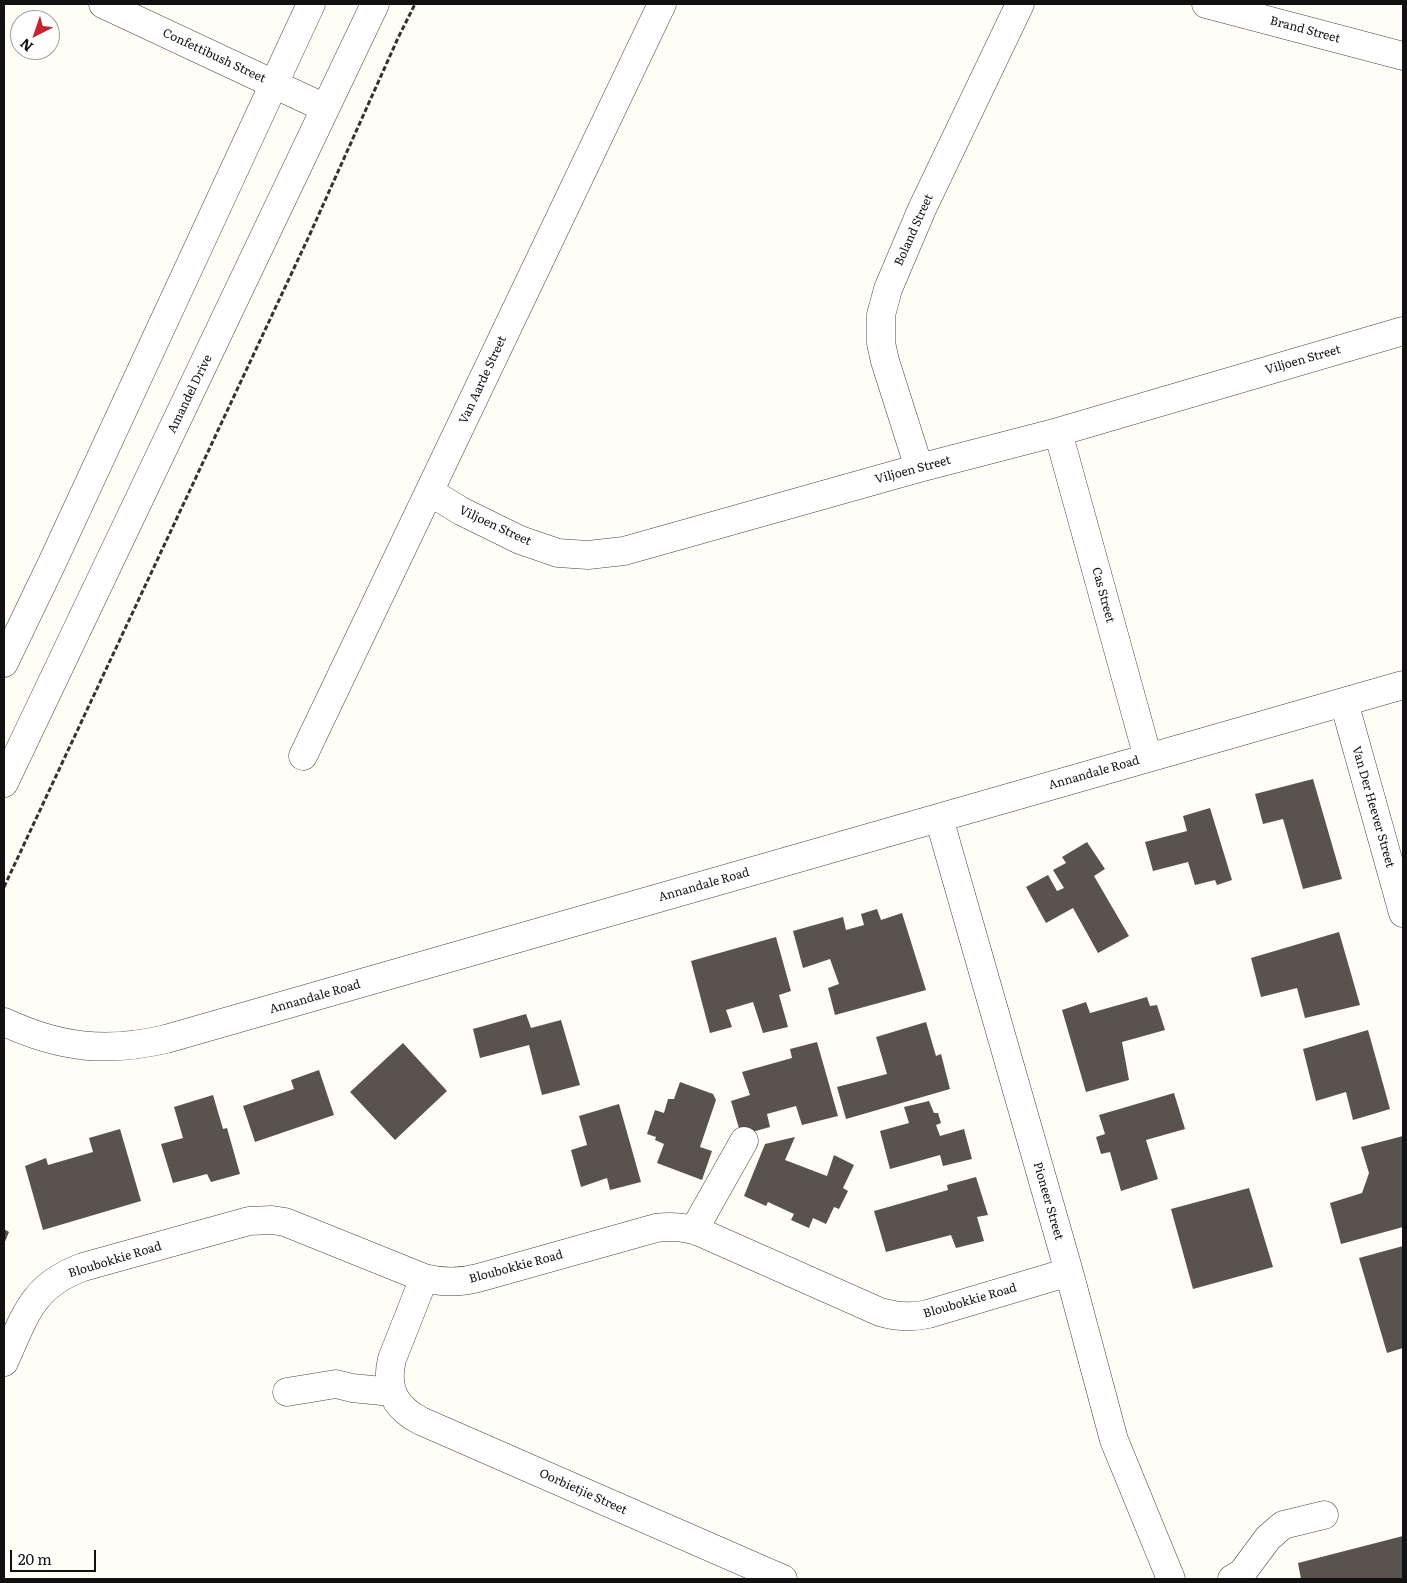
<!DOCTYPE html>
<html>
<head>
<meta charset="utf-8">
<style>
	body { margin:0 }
	#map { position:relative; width:1407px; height:1583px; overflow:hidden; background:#fffdf5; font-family:Literata,serif }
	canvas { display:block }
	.frame { position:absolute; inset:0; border:5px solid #111; pointer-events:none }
	.north { position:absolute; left:10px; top:10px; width:50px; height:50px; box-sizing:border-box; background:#fff; border:1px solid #a0a0a0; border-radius:50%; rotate:221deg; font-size:14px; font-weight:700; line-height:20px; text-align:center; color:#111 }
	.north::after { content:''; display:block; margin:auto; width:18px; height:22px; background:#c4262e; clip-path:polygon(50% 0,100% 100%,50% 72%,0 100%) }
	.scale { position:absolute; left:10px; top:1550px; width:86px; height:22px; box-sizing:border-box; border:2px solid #111; border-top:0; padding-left:6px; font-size:15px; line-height:18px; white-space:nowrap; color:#111; -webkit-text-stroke:4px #fff; paint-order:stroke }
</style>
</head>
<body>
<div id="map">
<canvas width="1407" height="1583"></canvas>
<div class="frame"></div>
<div class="north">N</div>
<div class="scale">20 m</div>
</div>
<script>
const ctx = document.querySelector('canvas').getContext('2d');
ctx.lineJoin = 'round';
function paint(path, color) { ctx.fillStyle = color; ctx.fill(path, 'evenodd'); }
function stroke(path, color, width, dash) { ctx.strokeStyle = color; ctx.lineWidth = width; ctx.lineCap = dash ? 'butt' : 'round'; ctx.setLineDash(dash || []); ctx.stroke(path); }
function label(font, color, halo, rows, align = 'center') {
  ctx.font = font + ' Literata,serif'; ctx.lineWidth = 5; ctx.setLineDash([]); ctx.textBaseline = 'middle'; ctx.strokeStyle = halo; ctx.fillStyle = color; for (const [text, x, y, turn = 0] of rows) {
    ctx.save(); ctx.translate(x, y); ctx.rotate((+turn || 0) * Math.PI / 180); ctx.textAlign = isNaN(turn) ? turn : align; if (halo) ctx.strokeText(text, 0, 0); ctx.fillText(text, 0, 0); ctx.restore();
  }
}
paint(new Path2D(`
	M1313,779L1342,879L1303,889L1283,819L1263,824L1255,794Z
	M1210,808L1232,880L1217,885L1215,880L1195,885L1188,862L1153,871L1145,842L1187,831L1183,816Z
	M1087,842L1105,869L1094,876L1129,936L1098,953L1073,908L1046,923L1026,887L1048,875L1057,891L1064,888L1053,870L1066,863L1062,857Z
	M877,909L881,920L902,913L926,990L835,1015L828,988L839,984L830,959L803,968L793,931L843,917L846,930L864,925L861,914Z
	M1339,932L1360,1005L1305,1018L1297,988L1261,997L1251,958Z
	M776,937L791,991L779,995L788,1027L763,1033L753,1002L726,1010L732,1027L710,1033L691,961Z
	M1147,997L1150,1006L1157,1005L1165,1030L1122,1042L1129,1080L1086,1092L1062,1010L1086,1002L1090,1013Z
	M526,1014L531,1028L561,1020L580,1085L542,1095L529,1045L480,1058L473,1029Z
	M926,1022L936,1056L941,1054L950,1089L846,1119L837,1087L887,1074L876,1037Z
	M1368,1030L1390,1109L1353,1120L1346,1092L1316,1101L1303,1049Z
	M817,1042L838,1116L802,1125L796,1106L767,1114L770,1127L741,1135L731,1101L750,1095L742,1072L792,1058L790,1049Z
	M403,1043L447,1091L395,1140L350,1092Z
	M319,1070L334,1115L255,1142L243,1106L294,1089L291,1080Z
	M680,1082L713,1094L716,1100L700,1147L712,1151L702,1180L657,1163L664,1144L655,1140L656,1137L647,1134L655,1110L664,1113L668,1099H674Z
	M1174,1093L1185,1129L1146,1140L1158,1179L1121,1191L1110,1152L1101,1154L1096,1137L1105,1134L1099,1115Z
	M213,1095L223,1129L227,1128L240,1174L211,1182L207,1174L173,1183L161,1144L183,1138L174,1107Z
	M929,1101L934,1113H938L941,1123L936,1125L940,1136L964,1129L972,1159L943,1166L940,1155L890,1169L880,1131L909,1123L904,1107Z
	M619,1104L641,1182L610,1190L607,1178L581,1187L571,1150L587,1145L579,1116Z
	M120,1129L141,1201L43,1230L25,1166L46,1158L48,1165L93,1152L89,1138Z
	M1403,1136V1227L1341,1244L1330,1203L1362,1193L1369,1173L1361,1147Z
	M795,1137L785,1160L827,1176L834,1155L854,1165L843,1188L848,1191L839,1209L834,1207L826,1224L813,1218L809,1228L791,1220L794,1214L768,1202L766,1206L744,1196L765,1144Z
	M976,1177L988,1215L977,1217L984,1241L956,1248L951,1235L886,1252L874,1211L948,1190L947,1185Z
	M1249,1188L1273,1267L1193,1289L1171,1209Z
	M4,1229L9,1232L4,1244Z
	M1403,1246V1348L1387,1353L1359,1258Z
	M1403,1536V1579H1301L1298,1563Z`), '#5a524d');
const minor = new Path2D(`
	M103,4L325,108
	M1206,4L1403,56
	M1058,432L1148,758
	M919,468L885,361L881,343V315L888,289L922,209L1020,4
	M430,492L461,511L520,540L558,553L588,555L624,551L919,468L1058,432L1403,331
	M4,663L52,563L311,4
	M1344,702L1403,913
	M303,756L662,4
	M4,783L375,4
	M939,818L1069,1272L1114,1440L1171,1579
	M4,1022C60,1048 106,1053 166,1039L1403,685
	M694,1230L744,1141
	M424,1278L392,1359C385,1388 394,1407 421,1421L783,1579
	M4,1362C25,1317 31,1286 83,1267L249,1221L272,1220L285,1222L424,1278C443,1283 459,1283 478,1278L656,1228C672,1226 687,1227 702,1233L880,1312C897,1317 911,1318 928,1314L1069,1272
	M287,1392L336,1384L352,1388L392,1392
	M1232,1579L1242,1573L1268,1538L1283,1525L1324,1515`);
stroke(minor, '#444', 29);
stroke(new Path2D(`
	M4,887L310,234L398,38L415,4`), '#333', 3, [5, 2.5]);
stroke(minor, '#fff', 28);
label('12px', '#111', '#fff', [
	["Brand Street",1305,30,15],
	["Confettibush Street",214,56,25],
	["Boland Street",914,230,-66],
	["Viljoen Street",1303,360,-16],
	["Van Aarde Street",483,380,-65],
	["Amandel Drive",190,394,-64],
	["Viljoen Street",913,470,-15],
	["Viljoen Street",495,526,25],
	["Cas Street",1103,595,75],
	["Annandale Road",1094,773,-16],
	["Van Der Heever Street",1373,807,74],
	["Annandale Road",704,885,-16],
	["Annandale Road",315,997,-16],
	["Pioneer Street",1048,1201,74],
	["Bloubokkie Road",115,1260,-17],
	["Bloubokkie Road",516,1267,-15],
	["Bloubokkie Road",970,1301,-16],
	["Oorbietjie Street",583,1492,24]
]);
</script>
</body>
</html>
